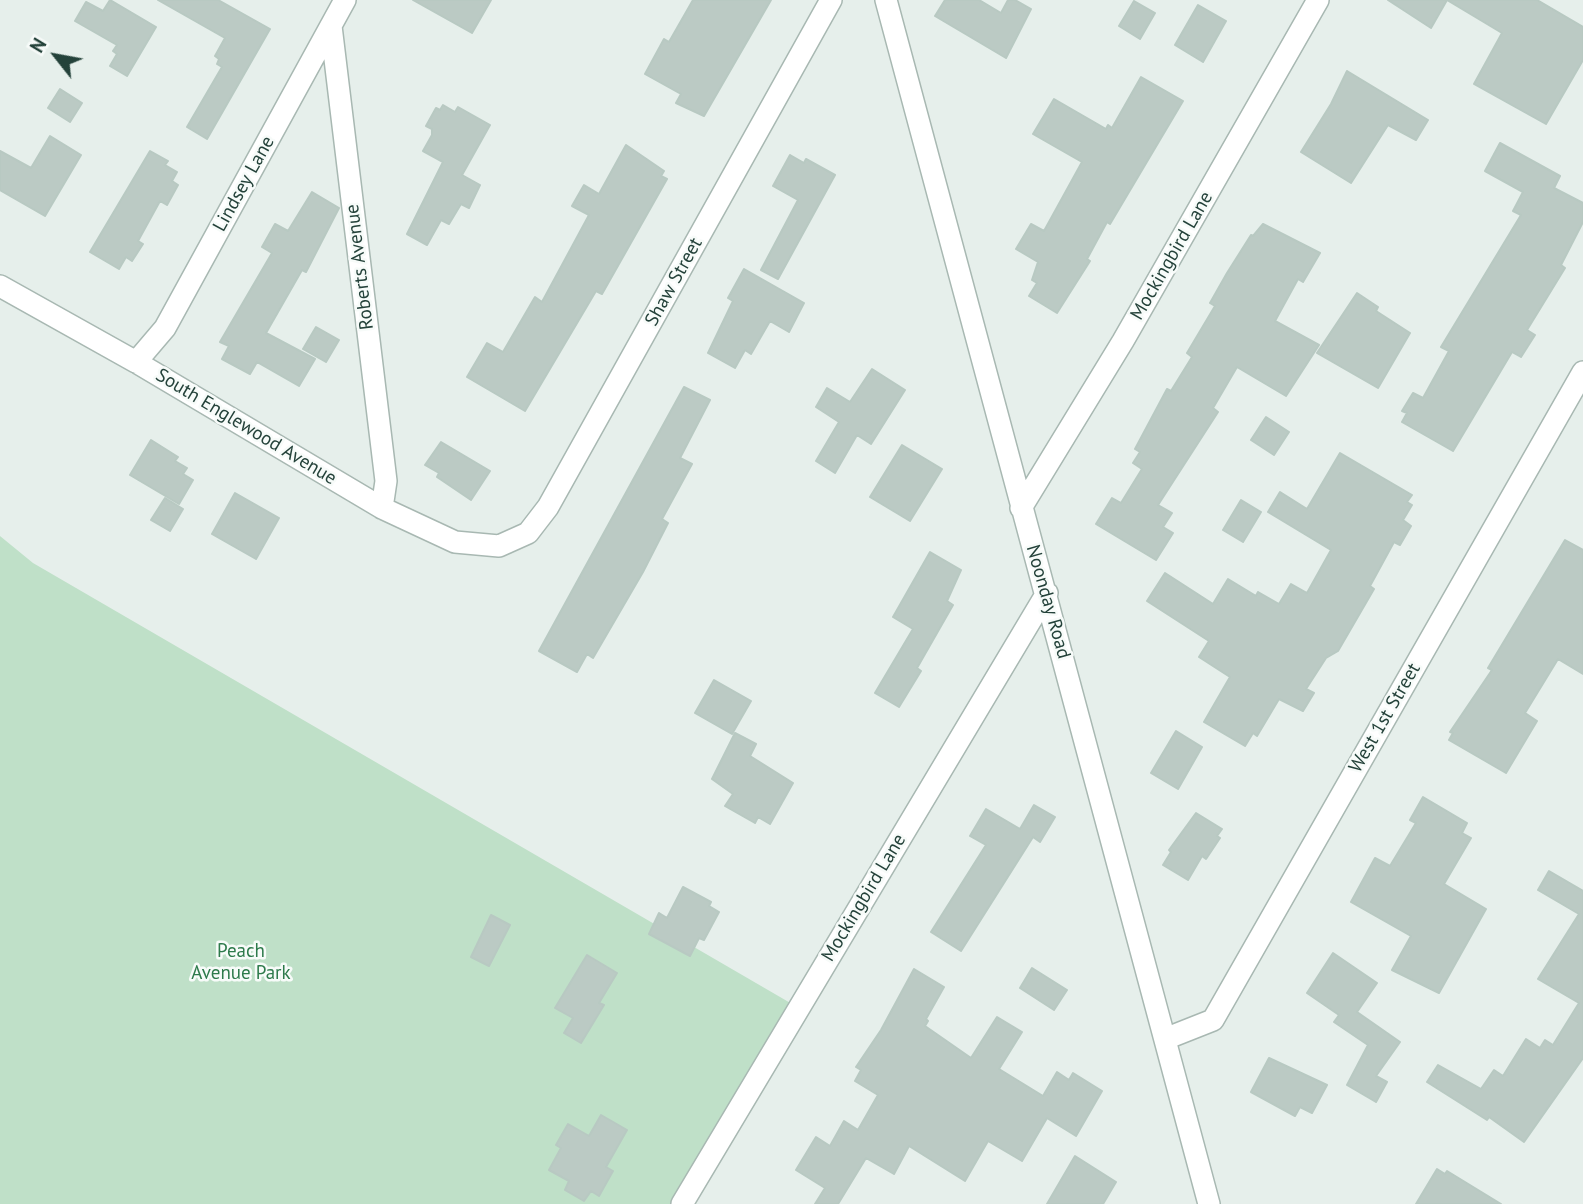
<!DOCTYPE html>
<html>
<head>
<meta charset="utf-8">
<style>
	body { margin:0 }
	#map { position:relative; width:1583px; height:1204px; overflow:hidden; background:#e6efeb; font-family:"PT Sans",sans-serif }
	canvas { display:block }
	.north { position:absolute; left:21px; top:21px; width:70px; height:70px; -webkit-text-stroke:5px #f7fbf9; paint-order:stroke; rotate:301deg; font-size:19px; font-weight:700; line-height:28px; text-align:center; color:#24423a }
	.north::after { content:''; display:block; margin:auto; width:24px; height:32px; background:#24423a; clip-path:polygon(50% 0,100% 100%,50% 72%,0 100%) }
</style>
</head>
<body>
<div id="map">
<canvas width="1583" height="1204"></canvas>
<div class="north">N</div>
</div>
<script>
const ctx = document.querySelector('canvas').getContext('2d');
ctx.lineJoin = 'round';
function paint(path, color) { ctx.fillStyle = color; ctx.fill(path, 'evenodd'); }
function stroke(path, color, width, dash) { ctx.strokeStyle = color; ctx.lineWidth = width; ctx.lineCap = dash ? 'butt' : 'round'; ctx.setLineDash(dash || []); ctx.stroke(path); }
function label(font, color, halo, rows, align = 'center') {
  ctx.font = font + ' "PT Sans",sans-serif'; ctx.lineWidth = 5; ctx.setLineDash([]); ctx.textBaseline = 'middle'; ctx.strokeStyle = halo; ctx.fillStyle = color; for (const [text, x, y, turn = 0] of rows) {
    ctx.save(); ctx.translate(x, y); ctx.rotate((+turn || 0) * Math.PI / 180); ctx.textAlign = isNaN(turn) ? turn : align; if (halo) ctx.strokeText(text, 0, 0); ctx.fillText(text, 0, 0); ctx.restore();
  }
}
paint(new Path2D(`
	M0,536L33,563L799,1008L682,1204H0Z`), '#bfe0c8');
const building = new Path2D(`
	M110,0L156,27L127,76L110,66L117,54L113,51L117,45L75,21L86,2L103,11Z
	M158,0H218L270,29L207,139L187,127L222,67L217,64L219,59L215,56L225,38Z
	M413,0H491L472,33Z
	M693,0H771L704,116L676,103L681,94L645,74L664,39L669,42Z
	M945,0H979L1001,13L1008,0H1015L1031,9L1006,58L935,16Z
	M1388,0H1537L1583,27V60L1546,124L1474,84L1502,33L1447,0L1431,28Z
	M1134,1L1155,13L1140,39L1119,26Z
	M1198,5L1226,21L1203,62L1175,45Z
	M1347,71L1428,120L1416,140L1388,125L1351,183L1301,152L1331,104Z
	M1141,77L1183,101L1110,224L1107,222L1087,259L1090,261L1057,313L1029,296L1037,283L1032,280L1038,262L1016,249L1031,224L1044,231L1082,162L1033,134L1054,99L1106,129L1108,125L1112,128Z
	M60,89L82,103L70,122L48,108Z
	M443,105L455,112L458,107L490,125L462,175L480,185L469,208L461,204L449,224L441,220L427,245L407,234L443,162L423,151L432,135V129L426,126L436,108L440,110Z
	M50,136L81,155L45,216L0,190V151L31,168Z
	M1500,143L1560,176L1554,188L1583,203V222L1561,265L1565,268L1527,330L1535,335L1521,357L1512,352L1453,451L1402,422L1407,413L1402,411L1413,393L1423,398L1449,351L1441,347L1521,215L1513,211L1523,192L1485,171Z
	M626,145L664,171L661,176L667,179L602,294L596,291L525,411L467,377L487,343L503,352L535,297L542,302L589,215L572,206L584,185L599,194Z
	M150,151L168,161L165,165L177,172L172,181L178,185L167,205L160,201L138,241L143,244L132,261L126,257L119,269L90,252Z
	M790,155L804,163L806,159L835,175L778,279L761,270L798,200L773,186Z
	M312,192L339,208L306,272L302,270L266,333L315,359L299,386L257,362L250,374L222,359L229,346L220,342L272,253L262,247L275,224L288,231Z
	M1263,224L1320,253L1303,282L1298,279L1275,321L1319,345L1286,396L1237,367L1213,408L1218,412L1158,505L1172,513L1163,527L1173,533L1156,560L1096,524L1112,498L1121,503L1142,469L1133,463L1140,452L1135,449L1167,389L1171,391L1192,357L1187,353L1215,306L1210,303L1227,273L1251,235L1253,236Z
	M744,269L804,303L789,332L770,321L751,354L745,350L735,368L708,353L733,301L728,298Z
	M1357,293L1378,307L1376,311L1410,333L1378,388L1317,353Z
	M316,327L339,340L326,362L303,349Z
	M872,369L905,390L871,444L857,435L835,473L816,461L839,422L816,407L827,388L850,402Z
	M684,387L710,400L680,458L692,464L662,519L668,523L643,572L593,658L587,654L577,672L539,651Z
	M1266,417L1289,432L1274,455L1251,440Z
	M151,440L178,457L175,461L187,468L183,474L193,480L179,504L130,475Z
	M441,442L490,471L471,500L437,477L439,473L425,465Z
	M902,445L942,469L910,521L870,497Z
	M1340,453L1412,495L1407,502L1412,505L1403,520L1411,526L1400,545L1394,542L1370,586L1374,589L1338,651L1326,658L1306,689L1314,693L1303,711L1279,699L1257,736L1253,733L1245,746L1204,722L1230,677L1199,657L1209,641L1147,601L1165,573L1213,604L1228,579L1256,596L1258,592L1279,604L1291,584L1307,593L1331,550L1268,512L1280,492L1307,509Z
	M235,493L279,518L256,559L212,534Z
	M165,498L183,509L170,531L151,520Z
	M1241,500L1261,512L1243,542L1223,530Z
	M1565,540L1583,550V674L1558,659L1525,713L1537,721L1506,773L1449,740L1453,733L1450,732L1492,670L1488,668Z
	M930,552L961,570L947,601L953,605L917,668L921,671L899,707L875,693L913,629L893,617Z
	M714,680L751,701L732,734L695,713Z
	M1176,731L1202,747L1178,789L1151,773Z
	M735,733L756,744L750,756L793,783L770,824L758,817L755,823L725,806L733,794L712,779Z
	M1423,797L1467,823L1462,833L1471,838L1444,884L1486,909L1439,993L1392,970L1411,936L1351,902L1375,858L1390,866L1416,823L1410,820Z
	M1034,805L1055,817L1040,842L1033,837L961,951L931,932L986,845L970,836L986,809L1020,829Z
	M1196,813L1222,829L1217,836L1220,838L1206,859L1202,856L1188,880L1163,865L1171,852L1169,850Z
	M1549,871L1583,891V1058L1524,1142L1489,1117L1487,1120L1427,1082L1438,1065L1481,1089L1494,1070L1503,1076L1526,1039L1540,1048L1545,1040L1553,1045L1579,1003L1538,979L1579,914L1538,890Z
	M683,887L711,902L709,906L719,912L704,940L699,938L690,956L649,934L659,913L667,918Z
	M491,915L510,925L489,966L471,957Z
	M1333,953L1377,983L1357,1012L1400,1042L1376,1076L1387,1082L1376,1102L1347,1085L1368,1045L1334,1022L1339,1015L1307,993Z
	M587,955L617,973L599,1003L604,1005L581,1043L564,1033L573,1018L555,1008Z
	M1032,968L1067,990L1054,1010L1020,988Z
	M914,969L944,987L926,1019L928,1021L925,1026L971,1058L997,1017L1022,1032L999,1069L1043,1096L1057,1072L1069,1080L1073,1073L1102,1091L1076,1136L1047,1118L1022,1161L988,1141L965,1181L909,1146L894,1174L866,1158L838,1204H815L825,1188L796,1170L816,1137L830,1146L844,1121L858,1130L878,1095L855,1081L861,1070L856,1067L881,1030Z
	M1269,1058L1327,1085L1312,1113L1300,1107L1295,1116L1251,1092Z
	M601,1115L627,1130L606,1167L613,1171L599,1196L591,1191L584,1201L565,1190L569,1181L549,1170L561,1148L556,1145L568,1124L589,1136Z
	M1075,1156L1116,1182L1103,1204H1047Z
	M1437,1169L1445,1174L1447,1171L1501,1204H1416Z`);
paint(building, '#bbcac4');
stroke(building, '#b8c9c2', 2);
const minor = new Path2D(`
	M886,0L1209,1204
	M331,26L386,481L382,508
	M0,286L136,362L382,508L455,542L499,546L528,533L548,507L831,0
	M136,362L165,328L345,0
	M1021,508L1123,341L1318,0
	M1165,1039L1213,1020L1583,372
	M682,1204L1047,593`);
stroke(minor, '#a8b8b2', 24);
stroke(minor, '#fff', 21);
label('19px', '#24423a', '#f7fbf9', [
	["Lindsey Lane",244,184,-61],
	["Mockingbird Lane",1172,256,-60],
	["Roberts Avenue",360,267,-97],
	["Shaw Street",674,282,-61],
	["South Englewood Avenue",246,427,31],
	["Noonday Road",1048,602,74],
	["West 1st Street",1385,718,-60],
	["Mockingbird Lane",864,898,-59]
]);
label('19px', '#2d7a4b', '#f7fbf9', [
	["Peach",241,952],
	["Avenue Park",241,974]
]);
</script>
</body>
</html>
